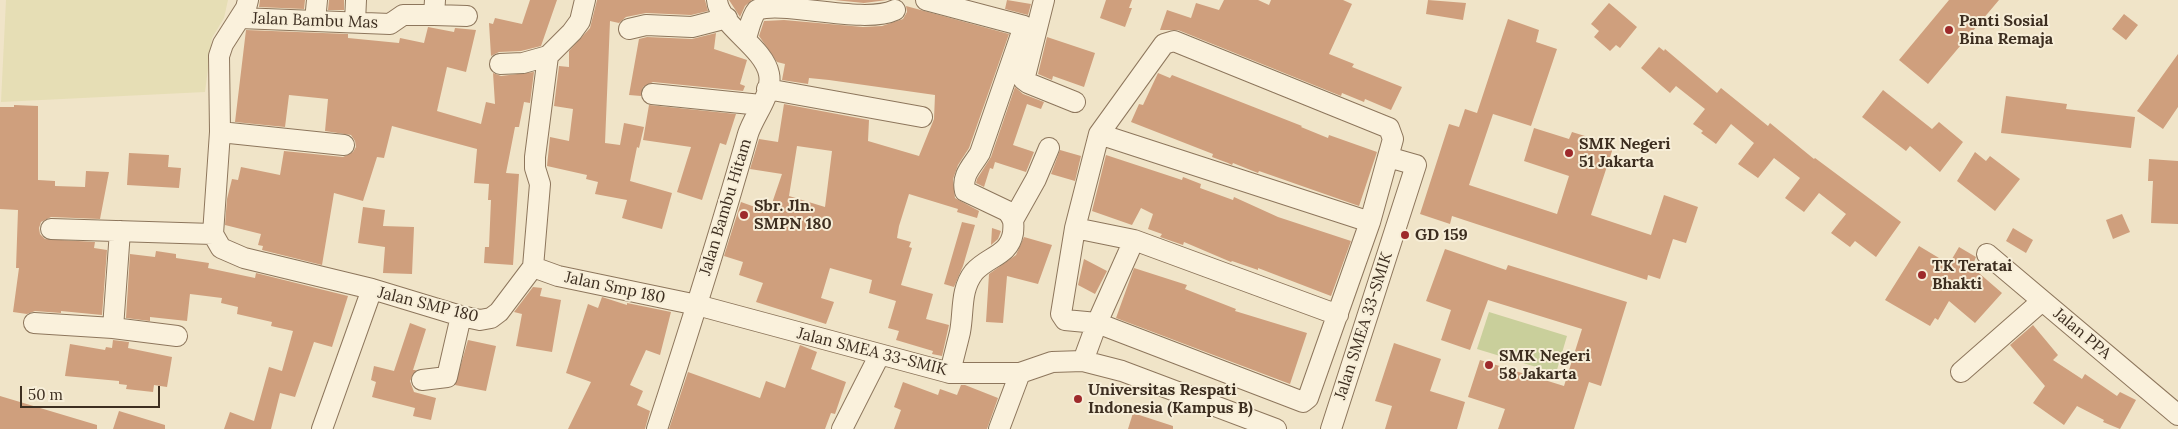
<!DOCTYPE html>
<html>
<head>
<meta charset="utf-8">
<style>
	body { margin:0 }
	#map { position:relative; width:2178px; height:429px; overflow:hidden; background:#f0e4c8; font-family:Lora,serif }
	canvas { display:block }
	.scale { position:absolute; left:20px; top:386px; width:140px; height:22px; box-sizing:border-box; border:2px solid #3d2e20; border-top:0; padding-left:6px; font-size:15px; line-height:18px; white-space:nowrap; color:#3d2e20; -webkit-text-stroke:4px #f7eed8; paint-order:stroke }
</style>
</head>
<body>
<div id="map">
<canvas width="2178" height="429"></canvas>
<div class="scale">50 m</div>
</div>
<script>
const ctx = document.querySelector('canvas').getContext('2d');
ctx.lineJoin = 'round';
function paint(path, color) { ctx.fillStyle = color; ctx.fill(path, 'evenodd'); }
function stroke(path, color, width, dash) { ctx.strokeStyle = color; ctx.lineWidth = width; ctx.lineCap = dash ? 'butt' : 'round'; ctx.setLineDash(dash || []); ctx.stroke(path); }
function label(font, color, halo, rows, align = 'center') {
  ctx.font = font + ' Lora,serif'; ctx.lineWidth = 4; ctx.setLineDash([]); ctx.textBaseline = 'middle'; ctx.strokeStyle = halo; ctx.fillStyle = color; for (const [text, x, y, turn = 0] of rows) {
    ctx.save(); ctx.translate(x, y); ctx.rotate((+turn || 0) * Math.PI / 180); ctx.textAlign = isNaN(turn) ? turn : align; if (halo) ctx.strokeText(text, 0, 0); ctx.fillText(text, 0, 0); ctx.restore();
  }
}
paint(new Path2D(`
	M6,0H228L224,18L212,38L205,92L1,102Z`), '#e6deb5');
paint(new Path2D(`
	M1489,312L1567,336L1556,373L1477,349Z`), '#c9cf9b');
paint(new Path2D(`
	M260,0H305L304,9L259,7Z
	M329,0H344V10H328Z
	M530,0H557L541,46L521,51L499,52L491,56L489,23L493,24L495,18L522,24Z
	M597,0H705L708,11L691,15L646,13L626,17L619,23L610,21L605,143L620,145L624,123L644,127L639,148L637,147L630,181L672,193L662,229L622,218L627,200L595,194L598,182L586,179L587,175L547,166L550,137L569,141L573,109L554,106L559,66L569,67V51L590,28Z
	M729,0H752L745,6L740,17Z
	M834,0H887L864,3Z
	M1007,0L1031,4L1028,15L1005,9Z
	M1106,0H1132L1129,8H1132L1125,27L1100,18Z
	M1224,0H1258L1269,5L1271,0H1343L1352,4L1329,54L1354,64L1352,67L1402,87L1391,110L1365,99L1364,102L1342,93L1341,96L1178,30H1160L1167,10L1191,18L1196,3L1219,10Z
	M1428,0L1466,3L1463,20L1426,14Z
	M1949,0H1999L1928,84L1899,60Z
	M1609,3L1637,27L1620,48L1616,45L1610,51L1594,37L1599,31L1591,24Z
	M906,6L1009,34L969,148L958,165L953,179L955,198L979,211L977,218L957,212L958,209L909,194L899,226L897,238L911,242L909,247L912,248L901,285L933,294L926,319L949,325L942,356L932,354L933,351L896,340L899,331L888,328L896,301L869,293L872,280L830,268L821,298L834,302L826,324L756,302L763,283L739,275L743,262L724,256L741,202L769,212L782,174L750,169L759,139L778,142L784,104L869,120L868,141L919,156L934,119L935,95L829,80L809,78L808,84L782,80L785,64L777,62L759,36L764,21L784,20L863,27L882,26L903,19L907,12ZM797,146L832,151L825,207L789,196Z
	M2124,14L2138,25L2126,40L2112,29Z
	M1508,19L1539,30L1536,42L1557,49L1531,126L1493,114L1469,185L1557,214L1569,176L1524,161L1534,128L1569,139L1572,132L1614,145L1591,215L1651,235L1664,195L1698,207L1686,243L1673,239L1660,279L1648,275L1647,280L1452,216L1450,224L1420,214L1449,124L1459,127L1465,109L1477,113Z
	M428,27L454,32L455,28L476,30L466,72L447,67L437,111L481,124L486,102L495,104L493,73L501,76L534,72L530,103L524,102L519,127H515L506,173L519,174L513,265L484,263L485,247H489L491,200H488L489,184L474,183L477,149L392,126L384,158L377,157L363,201L334,193L322,265L262,250L263,246L258,245L261,234L225,225L227,199L232,179L238,180L241,167L280,175L284,151L343,157L353,152L356,147L355,141L351,135L325,131L328,99L289,95L285,127L235,122L246,30L348,34V38L399,43L400,38L424,43Z
	M716,33L714,49L747,60L740,84L745,86L743,91L653,82L643,87L641,96L629,95L639,39L647,37L692,39Z
	M1047,37L1095,53L1084,87L1053,76L1052,80L1038,74Z
	M1659,47L1664,51L1665,49L1717,93L1721,88L1768,126L1770,123L1814,159L1815,158L1901,222L1876,257L1855,241L1850,247L1831,233L1846,214L1819,193L1804,212L1785,198L1800,178L1774,158L1758,178L1738,164L1754,143L1731,124L1716,144L1701,133L1703,131L1693,124L1705,109L1676,86L1670,93L1641,68Z
	M2178,54V107L2163,129L2137,111Z
	M1158,73L1170,78L1172,75L1302,126L1301,127L1328,138L1329,135L1377,152L1359,206L1259,171L1258,173L1233,163L1232,165L1228,163L1212,157L1213,154L1131,122L1139,104L1143,105Z
	M1015,87L1023,94L1044,102L1041,109L1027,104L1013,145L1034,152L1026,172L995,162L993,169L990,168L984,187L976,183L977,179L991,157Z
	M1883,90L1932,129L1939,122L1963,142L1940,172L1910,146L1906,151L1862,117Z
	M2006,96L2067,104L2066,109L2135,117L2131,148L2001,133Z
	M14,105L38,106V180L55,181V186L85,187L86,171L109,172L100,219L51,217L41,222L39,228L40,234L45,239L95,242L94,248L107,250L102,315L61,311V313L35,311L27,314L13,312L19,268H16L18,210L0,209V107H14Z
	M649,105L736,114L726,145L720,143L702,200L677,192L691,147L643,140Z
	M1060,150L1081,156L1075,181L1051,174Z
	M1975,152L1986,161L1990,156L2020,179L1995,211L1957,181Z
	M129,153L169,155L168,167L181,168L179,188L127,185Z
	M1106,155L1182,180L1183,177L1201,184L1200,188L1233,200L1234,197L1278,217L1351,241L1331,296L1258,268V270L1232,261L1231,262L1184,242L1183,245L1160,237L1162,234L1148,229L1153,214L1141,208L1132,225L1092,211Z
	M2149,159L2178,161V224L2151,223L2153,181H2148Z
	M363,207L385,210L383,226L414,227L412,274L383,273L385,247L358,243Z
	M2122,214L2130,232L2113,239L2106,220Z
	M962,222L975,225L963,266L954,287L944,284Z
	M992,228L1001,231L998,239L991,245Z
	M2013,228L2033,240L2026,253L2006,241Z
	M1024,237L1052,245L1038,284L1007,276L1003,323L986,322L989,274L1016,255Z
	M1919,246L1949,264L1959,247L1976,257L1972,267L2002,293L1975,323L1949,301L1938,320L1935,318L1930,326L1885,300Z
	M1445,249L1506,270L1508,265L1627,302L1601,386L1589,382L1574,429H1498L1505,409L1468,397L1480,360L1564,386L1582,329L1488,300L1470,350L1441,340L1451,310L1426,301Z
	M156,251L176,254V258L209,263L208,268L255,278L256,273L348,296L332,347L314,342L295,397L280,393L271,429H224L230,412L254,421L269,367L282,371L293,331L271,326L272,322L237,314L238,307L221,303L222,298L190,294L187,321L150,317V321L126,318L130,254L155,257Z
	M1084,259L1107,271L1095,294L1078,285Z
	M1134,268L1187,285L1185,289L1236,309L1235,311L1307,333L1290,384L1116,318Z
	M533,287L542,288L540,296L561,300L552,352L516,346L522,314L514,312Z
	M602,297L627,305V303L671,312L660,355L646,350L630,385L643,391L637,405L650,411L645,429H568L591,382L566,373L588,304L598,308Z
	M410,323L426,329L413,370H416L410,381L414,392L436,398L431,420L413,416L415,408L372,397L376,382L371,380L374,366L394,371Z
	M2033,325L2058,355L2053,360L2082,379L2085,374L2117,396L2120,392L2136,400L2120,429L2103,422L2104,420L2077,406L2064,425L2033,403L2045,386L2010,345Z
	M113,340L129,342L128,348L172,357L167,387L154,385L153,392L126,389L127,385L119,384V381L65,376L70,344L105,350L106,347L112,348Z
	M468,340L496,346L486,391L455,385Z
	M1394,343L1441,359L1430,391L1465,402L1457,429H1385L1392,406L1375,401Z
	M800,345L817,352L811,369L846,382L835,414L831,413L825,429H669L688,372L760,398L766,381L785,388Z
	M903,382L938,395L940,389L957,395L961,385H965L998,398L987,429H894L901,410L894,407Z
	M0,396L97,425V429H0Z
	M119,411L165,425V429H113Z
	M1133,413L1173,426V429H1128Z`), '#cf9f7d');
const street = new Path2D(`
	M248,0L246,8L223,44L219,56L220,132L213,234L221,248L244,258L372,289
	M926,0L1024,26L980,153C973,165 961,175 965,191L1007,211C1014,219 1014,223 1013,233C1009,256 988,256 974,272C960,290 964,311 960,332C957,345 953,359 950,373
	M1044,0L1024,80L1028,83L1075,102
	M434,15L467,16
	M240,18L390,24L403,15H434L435,0
	M315,21L317,0
	M355,22L356,0
	M629,29L646,25L692,27L727,18
	M746,38C749,29 751,17 757,10C782,0 864,25 895,10
	M1174,41L1389,128L1393,139L1370,222L1308,398L1303,402L1097,323L1065,320L1061,314L1075,228L1099,134L1164,44Z
	M500,64L523,63L548,56
	M767,89L922,117
	M652,94L761,105
	M220,132L344,145
	M1099,134L1370,222
	M1013,220L1036,179L1049,148
	M1075,228L1134,240L1338,315
	M51,229L213,234
	M1987,254L2178,415
	M533,267L558,276L697,305L950,373H1020L1052,362L1083,361L1122,371L1276,429
	M34,323L113,328L177,336
	M113,328L120,231
	M1083,361L1097,323L1134,240
	M1961,372L2042,301
	M422,380L447,377L461,316
	M322,429L372,289L461,316L480,320L491,318L499,312L533,267L540,184L535,168V157L548,56L572,32L580,21L585,0
	M657,429C689,331 720,233 748,134C754,115 773,94 769,74C764,47 719,25 717,0
	M842,429L879,356
	M999,429L1020,373
	M1331,429L1416,165L1388,157`);
stroke(street, '#8d765c', 22);
stroke(street, '#faf1dc', 20);
for (const [x, y, r, color] of [
	[1949,30,5,"#9e2a2b"],
	[1569,153,5,"#9e2a2b"],
	[744,215,5,"#9e2a2b"],
	[1405,235,5,"#9e2a2b"],
	[1922,275,5,"#9e2a2b"],
	[1489,365,5,"#9e2a2b"],
	[1078,399,5,"#9e2a2b"]
]) { const dot = new Path2D(); dot.arc(x, y, r, 0, 2 * Math.PI); ctx.fillStyle = color; ctx.fill(dot); stroke(dot, '#f7eed8', 2); }
label('16px', '#3d2e20', '#f7eed8', [
	["Jalan Bambu Mas",315,21,2],
	["Jalan Bambu Hitam",726,207,-73],
	["Jalan Smp 180",615,288,12],
	["Jalan SMP 180",428,305,14],
	["Jalan SMEA 33-SMIK",1364,326,-72],
	["Jalan PPA",2082,334,40],
	["Jalan SMEA 33-SMIK",872,352,14]
]);
label('bold 16px', '#3d2e20', '#f7eed8', [
	["Panti Sosial",1959,21],
	["Bina Remaja",1959,39],
	["SMK Negeri",1579,144],
	["51 Jakarta",1579,162],
	["Sbr. Jln.",754,206],
	["SMPN 180",754,224],
	["GD 159",1415,235],
	["TK Teratai",1932,266],
	["Bhakti",1932,284],
	["SMK Negeri",1499,356],
	["58 Jakarta",1499,374],
	["Universitas Respati",1088,390],
	["Indonesia (Kampus B)",1088,408]
], 'left');
</script>
</body>
</html>
